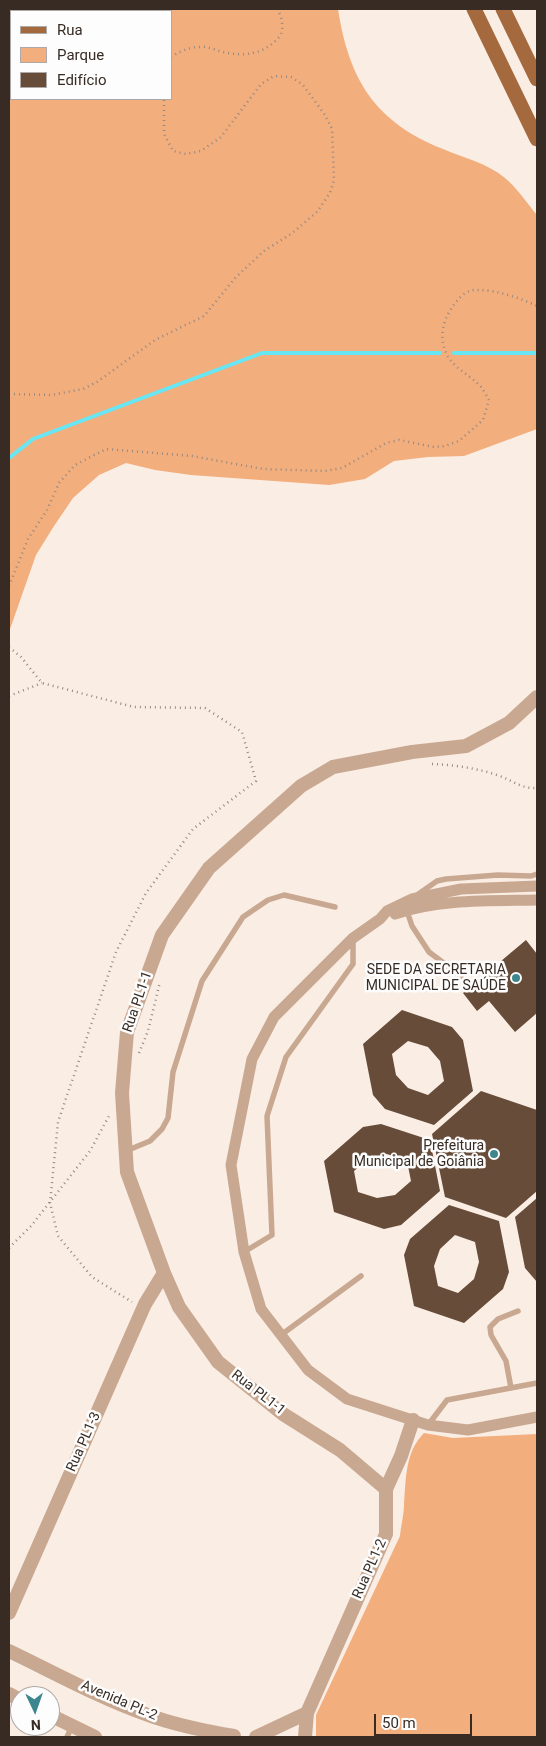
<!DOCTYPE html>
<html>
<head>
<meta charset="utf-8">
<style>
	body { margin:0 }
	#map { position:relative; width:546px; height:1746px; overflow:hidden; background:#faede4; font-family:Roboto,sans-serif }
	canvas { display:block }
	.frame { position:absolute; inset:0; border:10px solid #372b23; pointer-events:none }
	.legend { position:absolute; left:10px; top:10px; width:162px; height:90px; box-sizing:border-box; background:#fdfdfd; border:1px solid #aea9a6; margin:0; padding:6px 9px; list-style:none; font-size:15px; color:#372b23 }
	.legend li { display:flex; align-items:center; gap:10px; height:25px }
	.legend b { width:25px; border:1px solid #aea9a6 }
	.north { position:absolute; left:10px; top:1686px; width:50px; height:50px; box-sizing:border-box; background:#fdfdfd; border:1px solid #aea9a6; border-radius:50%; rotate:177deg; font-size:14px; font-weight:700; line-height:20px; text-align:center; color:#372b23 }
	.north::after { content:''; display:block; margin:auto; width:18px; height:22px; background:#3e868d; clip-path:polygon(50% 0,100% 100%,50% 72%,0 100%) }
	.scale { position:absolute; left:374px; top:1714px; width:98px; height:22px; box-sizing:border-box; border:2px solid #372b23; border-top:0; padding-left:6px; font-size:15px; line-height:18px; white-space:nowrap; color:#372b23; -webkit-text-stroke:4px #fdfdfd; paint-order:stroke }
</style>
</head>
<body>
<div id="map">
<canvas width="546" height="1746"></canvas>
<div class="frame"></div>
<ul class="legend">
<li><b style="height:6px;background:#a4693d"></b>Rua</li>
<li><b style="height:14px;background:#f2ae7d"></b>Parque</li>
<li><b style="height:14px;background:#664c39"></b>Edifício</li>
</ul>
<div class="north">N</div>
<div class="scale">50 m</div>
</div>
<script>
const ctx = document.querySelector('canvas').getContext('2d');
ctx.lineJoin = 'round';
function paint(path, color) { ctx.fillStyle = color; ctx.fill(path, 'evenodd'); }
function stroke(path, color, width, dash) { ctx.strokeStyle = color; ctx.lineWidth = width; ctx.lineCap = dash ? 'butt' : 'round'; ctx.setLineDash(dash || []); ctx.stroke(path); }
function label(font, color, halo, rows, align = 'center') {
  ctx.font = font + ' Roboto,sans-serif'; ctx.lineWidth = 5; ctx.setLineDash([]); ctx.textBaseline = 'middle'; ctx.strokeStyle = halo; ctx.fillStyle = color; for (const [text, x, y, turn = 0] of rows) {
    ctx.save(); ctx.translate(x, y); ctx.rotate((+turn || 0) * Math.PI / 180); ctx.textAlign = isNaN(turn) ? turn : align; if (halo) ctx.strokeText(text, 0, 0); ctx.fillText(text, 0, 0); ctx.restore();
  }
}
paint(new Path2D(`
	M9,9H338C349,80 375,122 443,149C464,158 487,163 505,178C517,188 527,203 537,215V429L464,456L428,457L394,461L365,479L329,485L191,475L155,470L126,463L99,475L73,498L54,526L36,555L9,632ZM11,11H171V99H11Z
	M424,1433L453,1438L537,1434V1737H316V1715L400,1536C401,1525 404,1515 404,1504C406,1479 405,1452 424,1433Z`), '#f2ae7d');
stroke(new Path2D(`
	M454,353H537
	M9,458L33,439L262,353H440`), '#69e6f3', 4);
paint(new Path2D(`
	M526,940L537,954V1013L515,1032L489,1001L477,1011L463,993Z
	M402,1010L452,1027L463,1040L473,1091L434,1125L385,1109L373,1095L363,1044ZM408,1041L428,1047L440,1061L444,1081L428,1095L408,1088L396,1075L392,1054Z
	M481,1091L537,1110V1191L506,1218L445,1197L432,1134Z
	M381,1124L430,1140L440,1191L401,1225L384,1229L334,1212L324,1161L363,1127ZM387,1154L407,1161L411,1181L395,1195L377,1198L358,1192L354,1171L369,1158Z
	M537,1198V1282L525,1268L515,1217Z
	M449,1205L499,1221L509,1272L503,1289L464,1323L414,1306L404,1255L410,1239ZM455,1235L475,1242L479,1262L474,1279L458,1293L438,1286L434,1266L440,1249Z`), '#664c39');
stroke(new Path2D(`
	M171,57C180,51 190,47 200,47C206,46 213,49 219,51C241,57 263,56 279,37C285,30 282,16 277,9
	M9,394L51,395L83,389L97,382L155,340L204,316L236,277L264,251L291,234L317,212L330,193L334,180L332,129L325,115L303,85L291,77L274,76L261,84L221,137L201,151L186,154L173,151L164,134V99
	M9,586L28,539L47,510L59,483L75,465L106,449L192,456L263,469L325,471L342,468L386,443L399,440L434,447L445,446L459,441L483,420L489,400C486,395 483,388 478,384C468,374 454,368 447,355C438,336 443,318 456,302C462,295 468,289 478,290C497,290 520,298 537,306
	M9,647L21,657L42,683L134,707L205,708L242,732L256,781L193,829L146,893L116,952L58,1122L50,1203L58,1236L92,1277L132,1302
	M9,696L42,683
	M432,764C454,765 476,768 497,775C512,780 521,789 537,788
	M139,1053L148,1031L160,982
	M9,1248L31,1226L90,1151L110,1114`), '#958980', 2.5, [1, 4]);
stroke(new Path2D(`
	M417,895L437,881L446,879L498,875L531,876L537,874
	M407,911L412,926L429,952L461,976
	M126,1151L150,1141L162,1129L168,1118L173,1072L202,981L243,917L268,900L284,895L335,907
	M244,1252L272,1235L267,1116L286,1057L353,964V941
	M281,1335L361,1276
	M511,1388L506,1361L491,1335L490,1327L498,1319L518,1311
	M428,1425L447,1400L537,1383
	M67,1737L72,1726`), '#c9a891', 5.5);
stroke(new Path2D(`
	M537,886L461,889L412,899L387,911L380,919L353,938L274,1017L252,1059L231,1165L244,1252L261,1309L308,1370L347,1399L428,1425L468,1430L537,1417
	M395,914C439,899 491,901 537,900`), '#c9a891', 11);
stroke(new Path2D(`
	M386,1489L340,1450L283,1414L218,1362L179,1307L164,1273L127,1172L122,1093L127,1032L162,935L209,868L301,786L333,767L412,752L466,746L509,723L537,697
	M9,1613L145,1304L164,1273
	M9,1651C55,1673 100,1698 148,1715C175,1725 205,1731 234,1736
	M9,1694L20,1700
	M50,1715L95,1737
	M256,1737L307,1713
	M305,1737L307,1713L386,1534V1489L401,1456L413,1420`), '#c9a891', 14);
stroke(new Path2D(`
	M474,9L537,139
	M503,9L537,79`), '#a4693d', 15);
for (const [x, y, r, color] of [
	[516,978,5,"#3e868d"],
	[494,1154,5,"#3e868d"]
]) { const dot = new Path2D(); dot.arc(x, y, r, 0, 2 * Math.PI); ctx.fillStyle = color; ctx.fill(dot); stroke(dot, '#fdfdfd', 2); }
label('14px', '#372b23', '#fdfdfd', [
	["SEDE DA SECRETARIA",506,970],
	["MUNICIPAL DE SAÚDE",506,986],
	["Prefeitura",484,1146],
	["Municipal de Goiânia",484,1162]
], 'right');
label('14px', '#372b23', '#fdfdfd', [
	["Rua PL1-1",138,1002,-71],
	["Rua PL1-1",258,1393,38],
	["Rua PL1-3",84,1442,-66],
	["Rua PL1-2",370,1569,-66],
	["Avenida PL-2",119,1701,23]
]);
</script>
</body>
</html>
